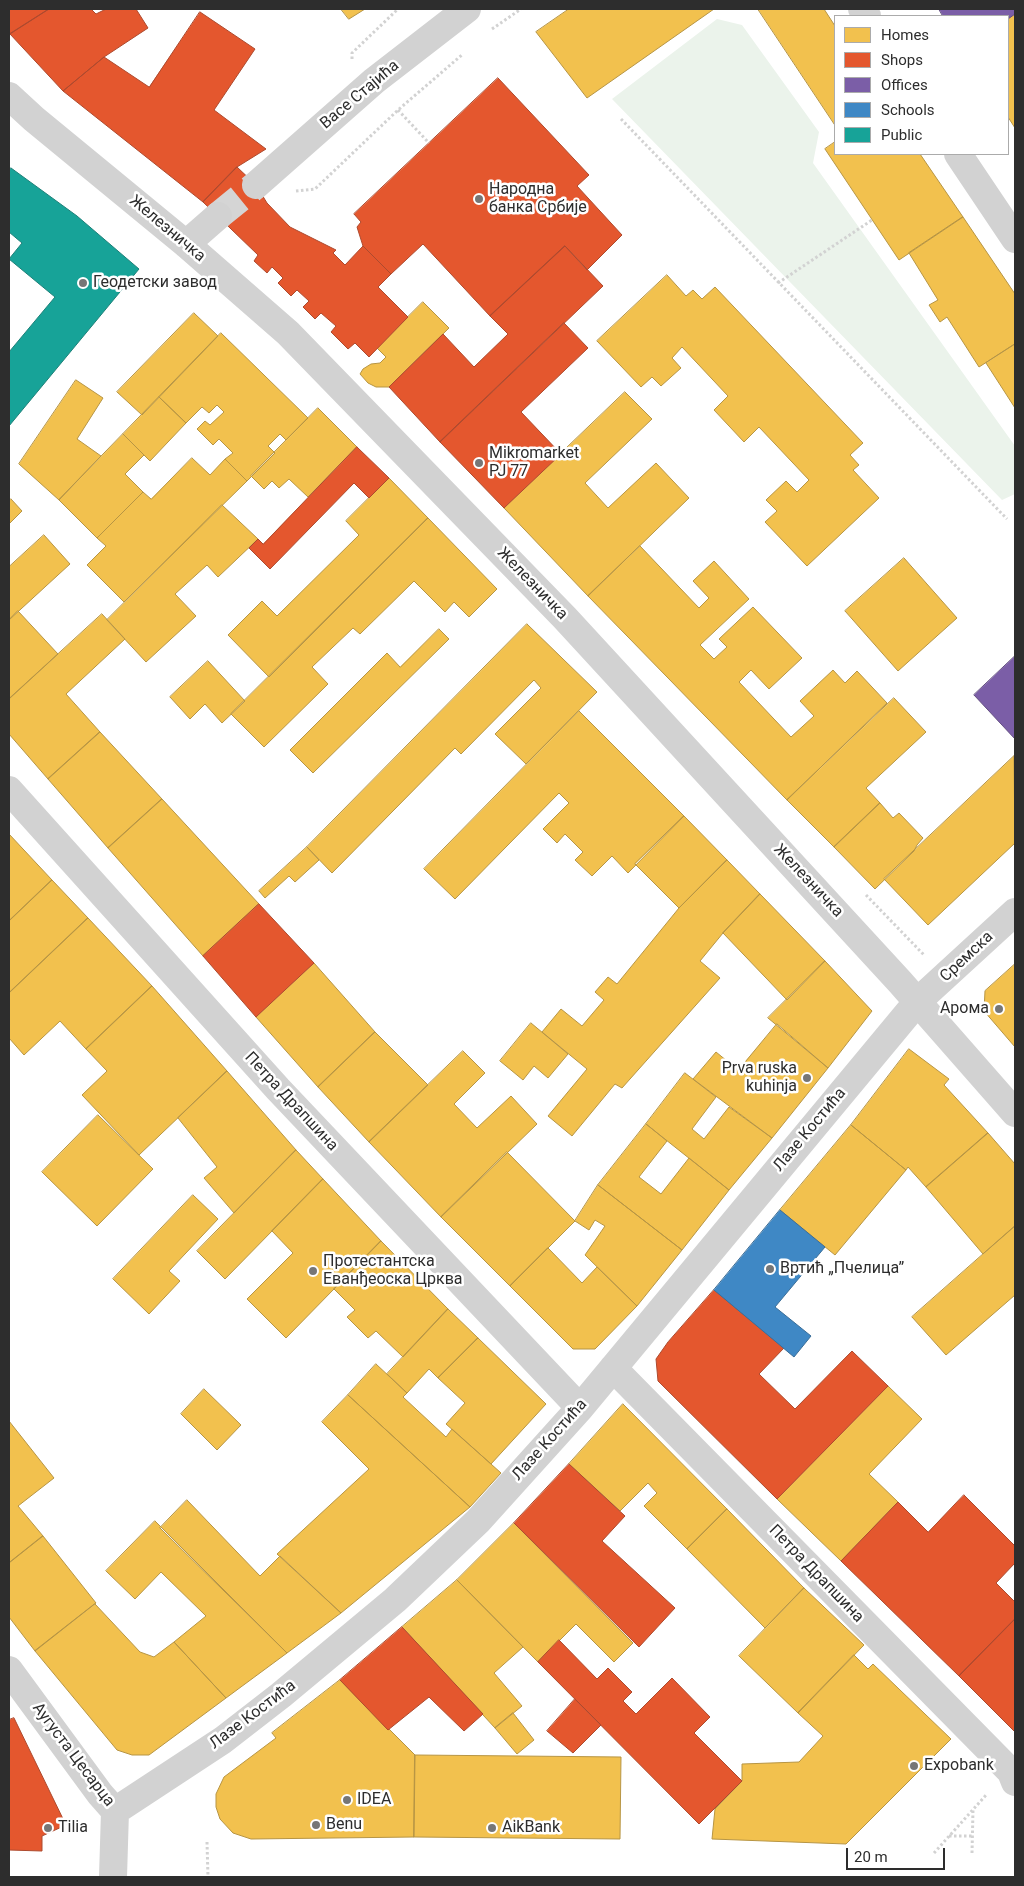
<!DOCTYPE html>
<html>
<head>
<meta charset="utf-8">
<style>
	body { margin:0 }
	#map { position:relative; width:1024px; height:1886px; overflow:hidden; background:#fff; font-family:Roboto,sans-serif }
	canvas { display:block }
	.frame { position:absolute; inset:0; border:10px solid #2d2d2d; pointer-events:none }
	.legend { position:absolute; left:834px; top:15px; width:175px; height:140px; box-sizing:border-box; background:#fff; border:1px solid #ababab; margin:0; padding:6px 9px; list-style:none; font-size:15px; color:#2d2d2d }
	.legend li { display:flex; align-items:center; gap:10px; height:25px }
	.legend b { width:25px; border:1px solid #ababab }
	.scale { position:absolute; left:846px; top:1848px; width:99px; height:22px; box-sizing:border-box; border:2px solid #2d2d2d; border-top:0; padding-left:6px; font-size:15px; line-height:18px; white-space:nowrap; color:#2d2d2d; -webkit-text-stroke:4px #fff; paint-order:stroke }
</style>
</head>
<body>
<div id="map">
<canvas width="1024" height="1886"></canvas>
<div class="frame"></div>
<ul class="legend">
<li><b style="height:14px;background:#f2c14e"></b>Homes</li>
<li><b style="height:14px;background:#e4572e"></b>Shops</li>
<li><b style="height:14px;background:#7b5ea7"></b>Offices</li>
<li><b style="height:14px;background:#3f88c5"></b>Schools</li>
<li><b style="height:14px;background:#17a398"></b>Public</li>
</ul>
<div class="scale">20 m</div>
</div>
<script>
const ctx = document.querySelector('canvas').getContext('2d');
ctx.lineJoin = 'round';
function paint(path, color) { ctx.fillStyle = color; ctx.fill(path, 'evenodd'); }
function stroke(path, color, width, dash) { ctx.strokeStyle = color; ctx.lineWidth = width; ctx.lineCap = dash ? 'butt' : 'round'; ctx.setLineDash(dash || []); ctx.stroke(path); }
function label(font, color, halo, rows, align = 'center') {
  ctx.font = font + ' Roboto,sans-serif'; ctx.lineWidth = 5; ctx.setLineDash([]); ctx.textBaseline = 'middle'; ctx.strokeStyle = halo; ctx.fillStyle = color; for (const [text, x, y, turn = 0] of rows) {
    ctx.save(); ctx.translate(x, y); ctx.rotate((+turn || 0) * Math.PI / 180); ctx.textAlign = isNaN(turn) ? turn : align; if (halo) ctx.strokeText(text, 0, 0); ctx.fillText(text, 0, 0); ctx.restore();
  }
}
paint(new Path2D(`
	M717,19L742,25L819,132L813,163L1015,446V494L1002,500L612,99Z`), '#ebf3eb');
const homes = new Path2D(`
	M341,9H365L349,19Z
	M569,9H714L587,98L536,32Z
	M758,9H824L835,26V125Z
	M1015,14V128L1008,117V19Z
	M835,142V154H920L963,217L899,260L825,149Z
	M963,217L1015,294V344L979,367L947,317L940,322L929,305L938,300L909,253Z
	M667,275L686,296L693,290L702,299L715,287L863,443L850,455L859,465L853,470L879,498L807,566L765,522L777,511L766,500L786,481L797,492L809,480L759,427L744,442L714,410L728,396L682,347L672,358L681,368L661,386L652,377L641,387L597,341Z
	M423,302L449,328L389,387H376L368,383L360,374L363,369L371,364L380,363L386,357L377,348Z
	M194,313L218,336L142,415L117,392Z
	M221,333L308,418L286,440L280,434L268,446L275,453L247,481L225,459L233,453L219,439L213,445L197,429L205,421L210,425L224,412L217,405L209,413L202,407L186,423L159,397Z
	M1015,344V408L986,363Z
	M76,380L103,398L77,439L101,456L59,500L19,464Z
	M625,392L652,419L585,483L608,508L656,463L689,498L588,596L504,508Z
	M159,397L186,423L150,461L123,434Z
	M318,408L357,447L308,497L289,479L279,488L272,481L264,489L251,476Z
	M123,434L144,455L125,474L143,492L97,538L59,500Z
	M192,458L210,475L225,459L247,481L124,602L87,565L106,546L97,538L143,492L151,499Z
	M389,478L428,518L269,677L228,635L262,601L277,616L359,535L346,521Z
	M11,499L22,511L9,524V501Z
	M222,505L258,539L218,577L207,565L175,594L196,616L146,662L107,620Z
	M428,518L497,589L469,617L454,602L445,612L414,581L360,634L353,628L312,667L328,684L264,747L231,714Z
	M44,535L70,564L9,620V567Z
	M640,546L699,608L709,598L693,581L714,561L749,599L700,645L714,659L727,647L719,639L753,607L802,658L769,689L751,670L739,682L791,737L814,716L800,701L833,670L845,683L857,671L887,703L787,800L588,596Z
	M904,558L957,618L898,671L845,611Z
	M18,611L58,654L9,699V620Z
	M102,614L125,639L66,694L100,732L48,779L9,734V699Z
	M527,624L597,692L526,764L495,734L541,688L534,680L461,754L455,748L332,873L307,847Z
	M439,629L449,639L313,773L290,750L387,653L400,667Z
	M208,661L245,701L222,723L205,704L190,719L170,697Z
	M894,698L926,732L866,788L880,803L834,847L787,800Z
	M579,711L684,816L628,873L612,856L592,876L575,860L583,852L565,834L557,843L543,829L569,803L559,793L455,899L424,869Z
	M100,732L162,799L108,848L48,779Z
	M1014,756L1015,843L928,925L884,879Z
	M162,799L259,904L203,956L108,848Z
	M880,803L893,818L899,813L923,838L917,845L914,851L875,889L834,847Z
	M684,816L727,860L679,908L635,864Z
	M9,834L52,880L9,921Z
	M307,847L319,860L295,882L289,876L265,898L259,891Z
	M727,860L760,894L723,933L700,961L720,978L622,1088L615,1084L572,1136L548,1116L587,1069L542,1032L561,1009L582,1026L604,1000L595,992L608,977L617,984L679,908Z
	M52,880L88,918L9,993V921Z
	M760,894L825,961L787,1000L723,933Z
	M88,918L152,986L86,1049L60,1021L24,1055L9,1038V993Z
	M825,961L872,1011L828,1068L768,1018Z
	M314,963L375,1032L318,1087L256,1017Z
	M1015,964V1047L984,1011L985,991Z
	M152,986L227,1071L139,1155L82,1095L107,1071L86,1049Z
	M531,1023L568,1054L548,1078L534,1066L523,1080L500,1061Z
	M777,1024L828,1068L772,1138L693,1079L716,1052L738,1070Z
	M375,1032L428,1085L369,1142L318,1087Z
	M909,1049L949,1079L944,1085L988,1133L926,1187L908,1167L906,1170L851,1125Z
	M463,1051L485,1073L454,1104L477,1128L511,1096L537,1124L441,1217L369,1142Z
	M227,1071L296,1150L234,1213L204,1178L217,1167L178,1118Z
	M685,1073L716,1097L692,1129L704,1139L729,1107L772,1138L729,1190L646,1124Z
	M98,1115L153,1169L97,1226L42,1172Z
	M646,1124L667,1141L639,1177L661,1194L689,1158L729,1190L682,1250L598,1185Z
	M851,1125L906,1170L835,1255L780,1210Z
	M988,1133L1015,1164V1226L983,1254L926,1187Z
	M296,1150L323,1179L225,1279L197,1251Z
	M507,1152L575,1221L510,1286L441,1217Z
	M323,1179L381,1241L286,1338L247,1299L293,1253L272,1231Z
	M598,1185L682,1250L637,1306L585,1255L605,1226L595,1220L589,1230L575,1221Z
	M193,1195L218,1219L169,1271L180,1281L149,1314L113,1279Z
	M1015,1226V1295L946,1355L912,1317Z
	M381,1241L448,1309L403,1357L376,1331L368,1338L347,1317L355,1310L334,1289Z
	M548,1248L582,1283L597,1267L637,1306L595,1349H573L510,1286Z
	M448,1309L478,1338L438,1378L429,1369L407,1393L387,1374Z
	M478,1338L546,1404L491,1464L446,1424L465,1403L438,1378Z
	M376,1364L407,1393L403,1397L446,1437L452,1429L501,1473L470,1507L348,1395Z
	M888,1386L922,1419L869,1474L898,1502L841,1561L777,1499Z
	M204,1389L241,1425L217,1450L181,1414Z
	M348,1395L470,1507L341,1613L277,1554L369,1469L322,1422Z
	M623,1404L727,1509L687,1549L644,1506L657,1493L648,1483L620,1511L569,1464Z
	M9,1421L54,1478L18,1506L43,1536L9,1563Z
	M187,1500L260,1576L280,1556L341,1613L287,1653L160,1528Z
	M727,1509L804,1588L765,1628L687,1549Z
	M155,1521L287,1653L226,1698L174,1642L206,1616L161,1572L135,1599L106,1571Z
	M514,1523L633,1643L614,1662L576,1624L538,1662L457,1580Z
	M43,1536L96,1603L35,1651L9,1617V1563Z
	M457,1580L523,1647L494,1673L522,1706L495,1728L402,1627Z
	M804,1588L864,1645L798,1713L739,1656Z
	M95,1604L140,1652L154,1657L174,1642L226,1698L149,1755H132L117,1750L35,1651Z
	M854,1655L868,1669L873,1664L951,1739L846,1844L712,1839L715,1809L742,1781V1764L799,1762L823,1736L798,1713Z
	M340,1680L415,1755L414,1837L251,1839L233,1833L220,1819L216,1807V1794L224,1777L276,1738L272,1733Z
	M513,1713L534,1740L517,1754L495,1728Z
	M415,1755L621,1757L620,1839L414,1837Z`);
paint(homes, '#f2c14e');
stroke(homes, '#b79544', 1);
const shops = new Path2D(`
	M9,9H49L10,34Z
	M49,9H91L96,14L106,9H136L148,28L104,57L63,91L10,34Z
	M200,12L255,49L214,110L266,149L237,167L203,202L63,91L104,57L149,87Z
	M498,78L589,175L577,186L622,235L587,270L565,246L490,316L423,244L391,274L363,246L357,227L361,222L354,214Z
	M237,167L256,185L267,203L290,227L336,250L333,253L345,265L363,246L391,274L378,287L408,317L369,357L355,343L348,349L331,332L336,326L321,313L315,319L303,307L309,301L297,290L291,296L278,283L283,278L272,267L267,273L254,261L258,255L203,202Z
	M565,246L603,286L440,442L389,387L443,334L474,367L508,334L490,316Z
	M564,323L588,348L521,412L561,454L504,508L440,442Z
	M357,447L389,478L369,498L354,483L270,569L249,548L258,539L263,544Z
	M259,904L314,963L256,1017L203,956Z
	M714,1290L784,1348L759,1374L795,1409L852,1351L888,1386L777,1499L658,1381L656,1359L668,1342Z
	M569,1464L625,1516L602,1541L675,1608L639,1647L514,1523Z
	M964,1495L1015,1546V1563L996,1583L1015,1602V1619L959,1676L841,1561L898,1502L928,1532Z
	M1015,1619V1732L959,1676Z
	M402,1627L483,1714L464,1731L429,1697L388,1730L340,1680Z
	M559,1640L597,1679L608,1668L632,1692L623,1701L636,1714L672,1678L710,1717L694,1733L742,1781L699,1824L538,1662Z
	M575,1699L601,1725L573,1753L547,1731Z
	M14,1718L66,1825L42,1836V1851L9,1850V1720Z`);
paint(shops, '#e4572e');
stroke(shops, '#ad4a2e', 1);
const offices = new Path2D(`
	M939,9H1015V14L1008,19V16H943Z
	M1015,656V739L974,695Z`);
paint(offices, '#7b5ea7');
stroke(offices, '#644f82', 1);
const schools = new Path2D(`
	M780,1210L825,1247L775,1307L811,1336L794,1357L714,1290Z`);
paint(schools, '#3f88c5');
stroke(schools, '#3a6d97', 1);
const public = new Path2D(`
	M11,168L77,216L139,269L9,426V352L55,297L9,259L22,243L9,232V171Z`);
paint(public, '#17a398');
stroke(public, '#1e8078', 1);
stroke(new Path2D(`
	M218,216L256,185`), '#d5d5d5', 28, [28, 14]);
stroke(new Path2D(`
	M492,29L521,9
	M352,59V53L398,9
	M398,110L429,143
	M621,119L1007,519
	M296,191L315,189L398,110L463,54
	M778,283L872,220
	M866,895L924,955
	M949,1836H972
	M207,1842L208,1877
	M934,1853L987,1794
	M972,1853L973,1810`), '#d2d2d2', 3, [2.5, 2.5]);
stroke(new Path2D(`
	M862,9L867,16
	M9,96L34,119L186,244L288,333L565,618L900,982L1015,1113
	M958,154L1015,239
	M256,185L374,81L467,9
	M186,244L218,216
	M9,790L278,1089L580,1408
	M613,1368L1011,1772L1015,1782
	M9,1670L100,1794L115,1811L113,1877
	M115,1811L223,1740L281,1695L395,1600L478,1521L580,1408L918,1001L1015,912`), '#d2d2d2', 28);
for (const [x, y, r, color] of [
	[479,199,5,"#767676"],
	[83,283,5,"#767676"],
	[479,463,5,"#767676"],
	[999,1009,5,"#767676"],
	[807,1078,5,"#767676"],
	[770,1269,5,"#767676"],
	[313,1271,5,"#767676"],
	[914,1766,5,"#767676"],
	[347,1800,5,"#767676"],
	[316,1825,5,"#767676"],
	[48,1828,5,"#767676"],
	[492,1828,5,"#767676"]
]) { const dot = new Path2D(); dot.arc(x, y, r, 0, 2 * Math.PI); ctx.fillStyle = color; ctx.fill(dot); stroke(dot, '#fff', 2); }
label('16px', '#2d2d2d', '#fff', [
	["Васе Стајића",360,95,-40],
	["Железничка",167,229,40],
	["Железничка",532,584,46],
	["Железничка",808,881,47],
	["Сремска",967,957,-43],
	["Петра Драпшина",291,1102,47],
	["Лазе Костића",810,1130,-50],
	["Лазе Костића",550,1440,-48],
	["Петра Драпшина",816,1574,46],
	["Лазе Костића",253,1715,-37],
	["Аугуста Цесарца",73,1755,53]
]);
label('16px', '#2d2d2d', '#fff', [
	["Народна",489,190],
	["банка Србије",489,208],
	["Геодетски завод",93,283],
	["Mikromarket",489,454],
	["PJ 77",489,472],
	["Арома",989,1009,"right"],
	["Prva ruska",797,1069,"right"],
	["kuhinja",797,1087,"right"],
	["Протестантска",323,1262],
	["Еванђеоска Црква",323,1280],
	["Вртић „Пчелица”",780,1269],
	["Expobank",924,1766],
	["IDEA",357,1800],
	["Benu",326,1825],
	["Tilia",58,1828],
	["AikBank",502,1828]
], 'left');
</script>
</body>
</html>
